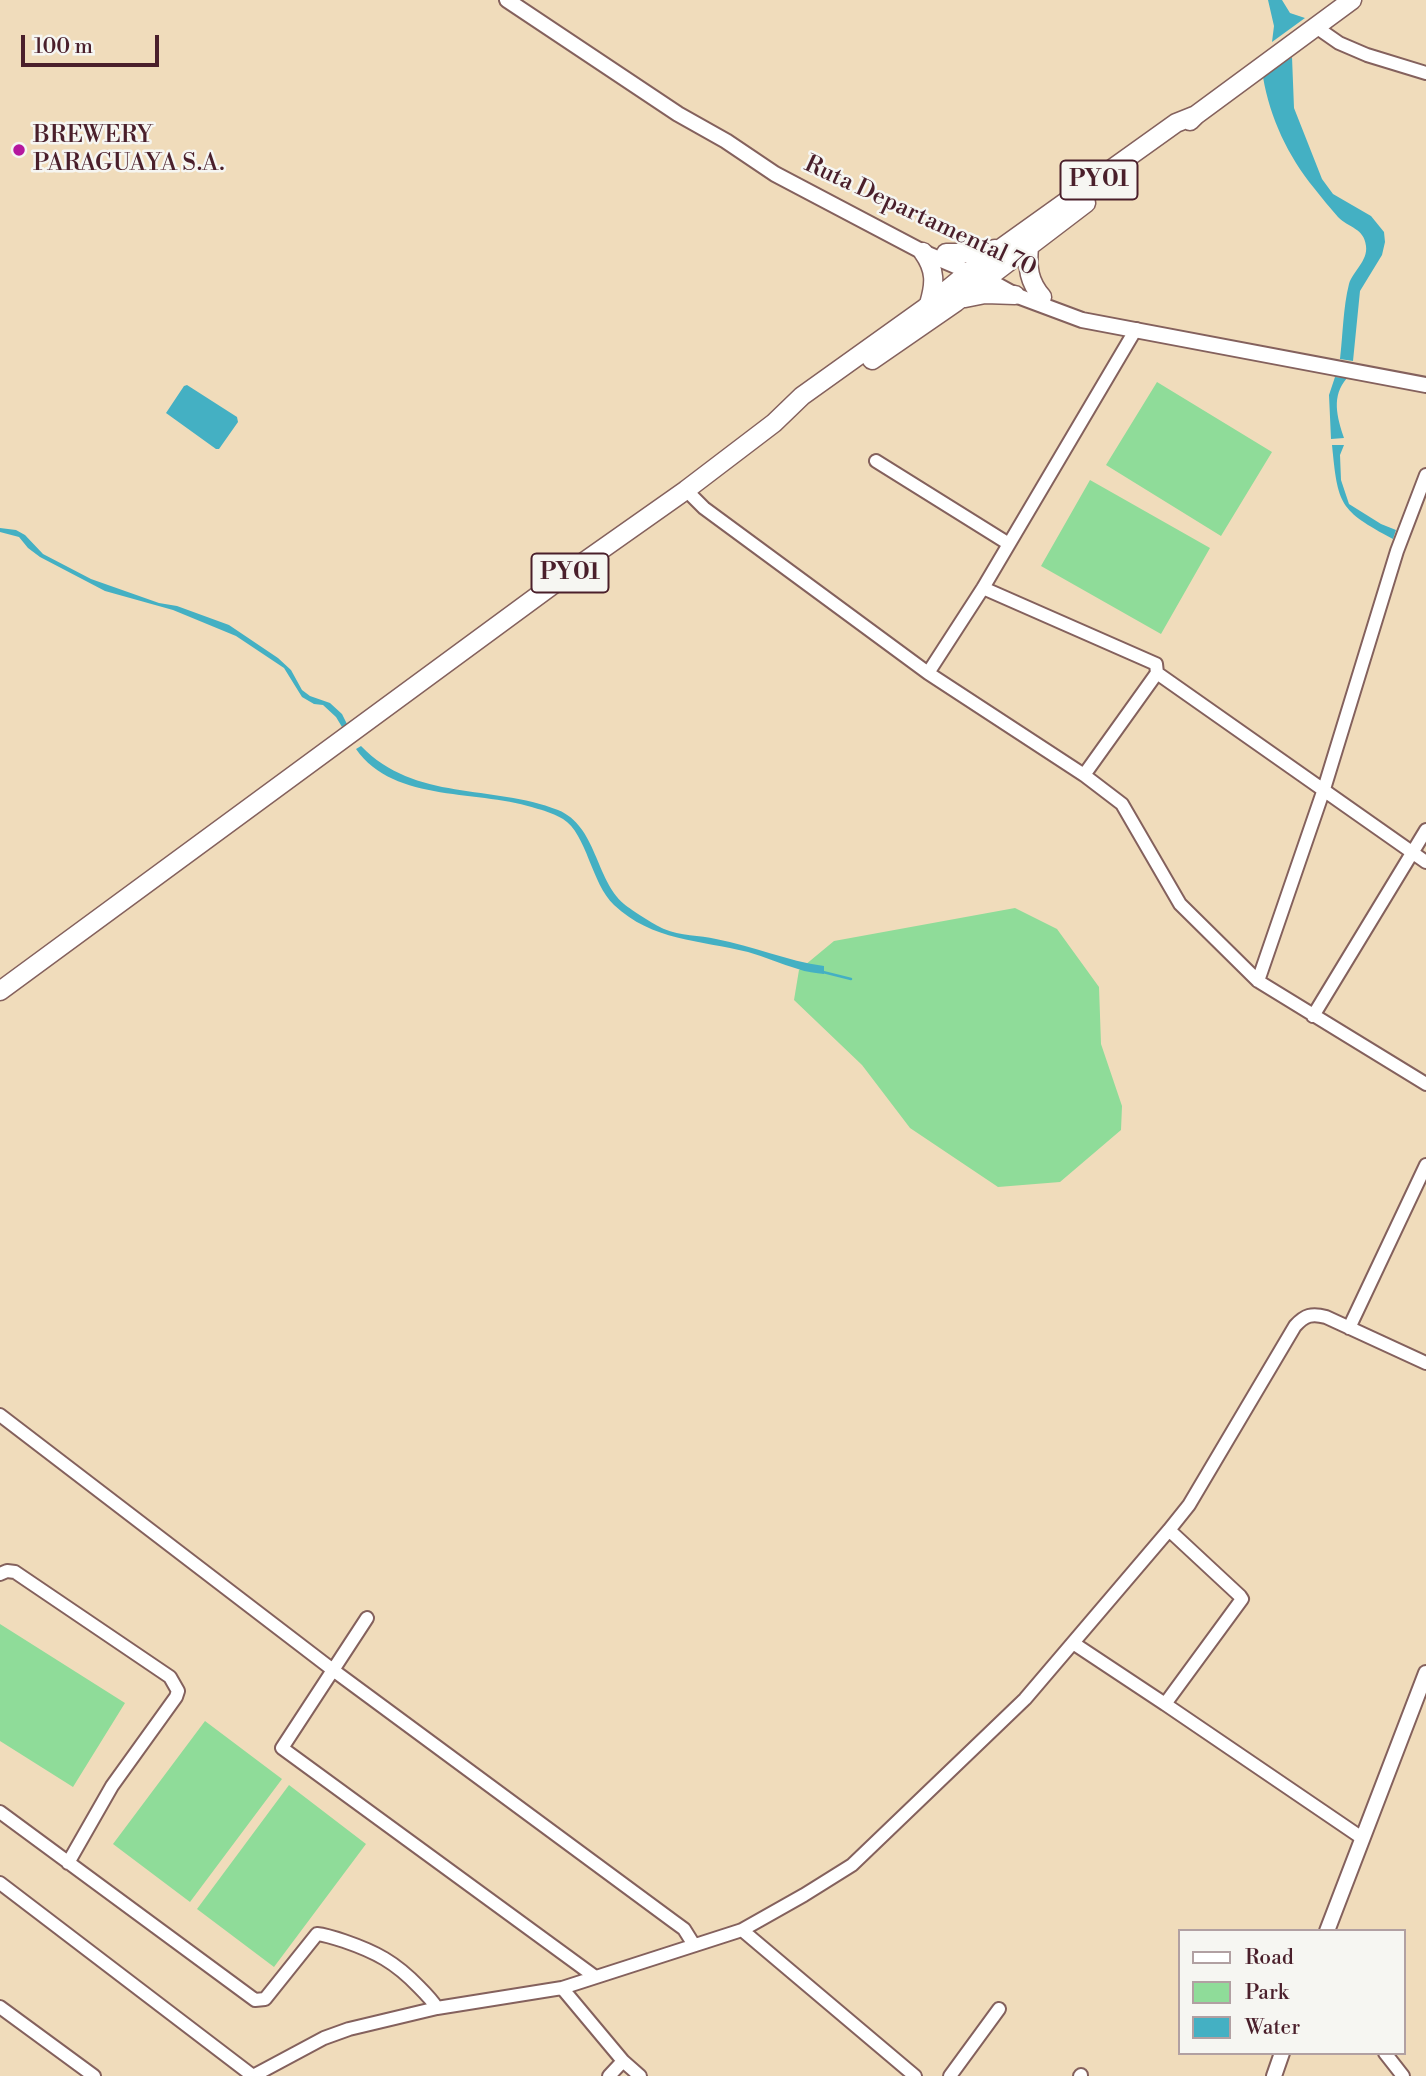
<!DOCTYPE html>
<html>
<head>
<meta charset="utf-8">
<style>
	body { margin:0 }
	#map { position:relative; width:1426px; height:2076px; overflow:hidden; background:#f0dcbb; font-family:"Libre Bodoni",serif }
	canvas { display:block }
	.legend { position:absolute; left:1178px; top:1929px; width:228px; height:126px; box-sizing:border-box; background:#f6f6f2; border:2px solid #b1a0a2; margin:0; padding:9px 12px; list-style:none; font-size:21px; color:#4a1f2b }
	.legend li { display:flex; align-items:center; gap:14px; height:35px }
	.legend b { width:35px; border:2px solid #b1a0a2 }
	.scale { position:absolute; left:21px; top:35px; width:138px; height:32px; box-sizing:border-box; border:4px solid #4a1f2b; border-top:0; padding-left:9px; font-size:21px; line-height:24px; white-space:nowrap; color:#4a1f2b; -webkit-text-stroke:5px #f6f6f2; paint-order:stroke }
</style>
</head>
<body>
<div id="map">
<canvas width="1426" height="2076"></canvas>
<ul class="legend">
<li><b style="height:9px;background:#fff"></b>Road</li>
<li><b style="height:19px;background:#8fdc99"></b>Park</li>
<li><b style="height:19px;background:#44b0c3"></b>Water</li>
</ul>
<div class="scale">100 m</div>
</div>
<script>
const ctx = document.querySelector('canvas').getContext('2d');
ctx.lineJoin = 'round';
function paint(path, color) { ctx.fillStyle = color; ctx.fill(path, 'evenodd'); }
function stroke(path, color, width, dash) { ctx.strokeStyle = color; ctx.lineWidth = width; ctx.lineCap = dash ? 'butt' : 'round'; ctx.setLineDash(dash || []); ctx.stroke(path); }
function label(font, color, halo, rows, align = 'center') {
  ctx.font = font + ' "Libre Bodoni",serif'; ctx.lineWidth = 5; ctx.setLineDash([]); ctx.textBaseline = 'middle'; ctx.strokeStyle = halo; ctx.fillStyle = color; for (const [text, x, y, turn = 0] of rows) {
    ctx.save(); ctx.translate(x, y); ctx.rotate((+turn || 0) * Math.PI / 180); ctx.textAlign = isNaN(turn) ? turn : align; if (halo) ctx.strokeText(text, 0, 0); ctx.fillText(text, 0, 0); ctx.restore();
  }
}
paint(new Path2D(`
	M1157,382L1272,452L1221,536L1106,465Z
	M1090,480L1210,548L1161,634L1041,566Z
	M1015,908L1057,929L1099,987L1101,1044L1122,1106L1121,1130L1060,1182L998,1187L910,1128L862,1065L794,1000L799,970L834,941Z
	M0,1624L125,1703L73,1787L0,1741Z
	M205,1721L282,1779L190,1902L113,1844Z
	M289,1785L366,1844L274,1967L197,1909Z`), '#8fdc99');
paint(new Path2D(`
	M1268,0H1282L1290,13L1305,18L1272,42L1274,26Z
	M1292,57L1294,108L1322,179L1333,194L1371,216L1384,232L1385,242L1382,255L1360,291L1353,361L1340,359C1343,334 1343,308 1349,284C1353,271 1368,261 1366,246C1364,228 1349,228 1338,217C1330,208 1322,198 1314,188C1288,156 1270,118 1263,77Z
	M1335,377L1347,378C1331,396 1337,417 1344,438L1331,439L1329,395Z
	M187,385L237,417L238,422L219,449H216L166,413L184,386Z
	M1332,445H1344L1340,455L1341,480L1349,504L1381,524L1396,530L1393,539C1339,510 1338,505 1332,445Z
	M0,528L16,530L25,535L43,554L91,579L159,603L177,606L229,625L278,658L291,670L302,690L310,696L330,703L342,714L347,724L342,727L336,717L323,705L314,704L302,697L284,668L236,636L173,610L105,591L40,557L28,548L19,537L0,532Z
	M361,746C415,802 492,784 558,810C597,826 595,879 624,904C633,911 653,924 664,929C680,936 700,935 716,939C753,946 787,961 824,966V974C816,973 806,972 798,969C781,964 765,957 748,952C700,940 652,941 614,905C591,883 587,834 563,819C556,815 546,811 538,809C482,789 394,804 356,749Z`), '#44b0c3');
stroke(new Path2D(`
	M823,972L851,979`), '#44b0c3', 2.5);
const minor = new Path2D(`
	M1316,27L1339,43L1367,55L1426,73
	M876,461L1009,544
	M686,490L704,508L928,673L1084,775L1122,804L1180,904L1258,981L1426,1084
	M983,588L1156,664L1157,673L1426,862
	M928,673L983,588L1136,329
	M1084,775L1157,673
	M1258,981L1324,789L1397,551L1426,475
	M1313,1016L1426,830
	M1349,1328L1426,1165
	M0,1415L333,1670L282,1748L594,1976
	M1169,1530L1240,1596L1242,1599L1165,1704L1362,1838
	M0,1574L7,1571L15,1572L170,1677L178,1691L176,1697L112,1786L68,1863
	M367,1618L333,1670L673,1921L684,1929L694,1945
	M1073,1643L1165,1704
	M0,1812L255,2000L265,1999L317,1934C326,1935 335,1938 344,1941C376,1952 395,1962 419,1987C426,1994 432,2000 437,2008
	M0,1883L253,2076
	M742,1930L915,2076
	M562,1988L623,2061L640,2076
	M0,2007L94,2076
	M1385,2053L1403,2076
	M253,2076L324,2038L349,2029L437,2008L562,1988L742,1930L804,1895L852,1865L1025,1699L1169,1530L1189,1505L1295,1326C1305,1315 1312,1313 1326,1317L1426,1363
	M609,2076L623,2061
	M950,2076L999,2009
	M1080,2076L1081,2075`);
const major = new Path2D(`
	M507,0L678,114L726,141L775,174L923,252L986,279L1015,295L1082,320L1426,385
	M1327,1931L1426,1673
	M1274,2076L1282,2053`);
const highway = new Path2D(`
	M1190,121L1196,115L1352,0
	M1029,247C1027,268 1029,282 1042,297
	M923,252C936,270 935,284 929,304
	M946,253H978L995,249
	M965,298L985,294L1015,295
	M872,360L956,302L1086,203
	M0,991L581,564L686,490L774,423L802,396L925,308L976,266L1176,123L1196,115`);
stroke(minor, '#84615d', 16);
stroke(major, '#84615d', 18);
stroke(highway, '#84615d', 21);
stroke(minor, '#fff', 12);
stroke(major, '#fff', 14);
stroke(highway, '#fff', 18);
for (const [x, y, r, color] of [
	[19,150,7,"#b5179e"]
]) { const dot = new Path2D(); dot.arc(x, y, r, 0, 2 * Math.PI); ctx.fillStyle = color; ctx.fill(dot); stroke(dot, '#f6f6f2', 2.5); }
for (const [x, y, w] of [
	[1099,180,77],
	[570,573,77]
]) { const box = new Path2D(); box.roundRect(x - w / 2, y - 19.5, w, 39, 5); ctx.fillStyle = '#f6f6f2'; ctx.fill(box); stroke(box, '#4a1f2b', 2); }
label('bold 23px', '#4a1f2b', null, [
	["PY01",1099,180],
	["PY01",570,573]
]);
label('24px', '#4a1f2b', '#f6f6f2', [
	["BREWERY",33,136],
	["PARAGUAYA S.A.",33,164]
], 'left');
label('24px', '#4a1f2b', '#f6f6f2', [
	["Ruta Departamental 70",920,217,25]
]);
</script>
</body>
</html>
